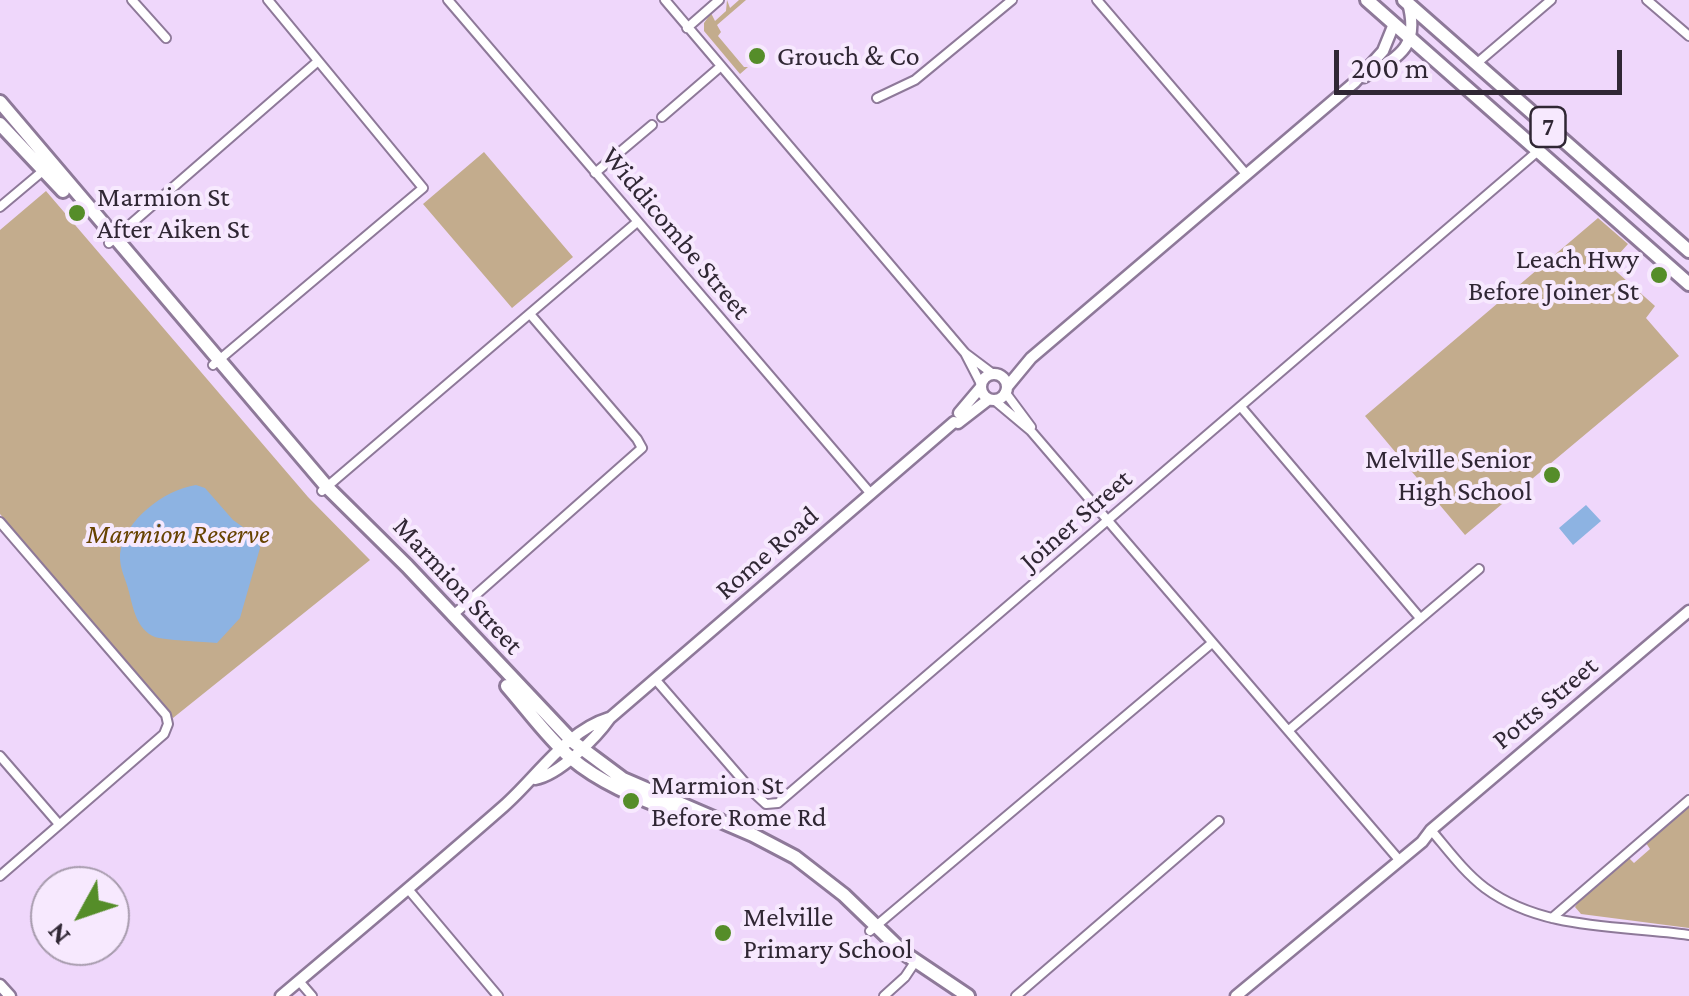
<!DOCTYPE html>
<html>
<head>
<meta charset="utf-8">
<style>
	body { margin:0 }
	#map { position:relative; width:1689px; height:996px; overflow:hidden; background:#efd7fb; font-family:"Crimson Pro",serif }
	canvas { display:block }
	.north { position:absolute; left:30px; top:866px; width:100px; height:100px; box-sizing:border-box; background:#f7e9fe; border:2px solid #a79bad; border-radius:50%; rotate:230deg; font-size:28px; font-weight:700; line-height:40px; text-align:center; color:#302734 }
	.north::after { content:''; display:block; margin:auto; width:35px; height:45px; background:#558d29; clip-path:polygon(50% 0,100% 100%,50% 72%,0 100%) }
	.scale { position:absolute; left:1334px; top:50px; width:288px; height:45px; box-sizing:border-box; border:5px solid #302734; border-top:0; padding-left:12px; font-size:30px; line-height:35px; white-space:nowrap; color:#302734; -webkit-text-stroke:8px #f7e9fe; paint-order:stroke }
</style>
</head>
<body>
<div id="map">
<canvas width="1689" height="996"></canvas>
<div class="north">N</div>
<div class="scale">200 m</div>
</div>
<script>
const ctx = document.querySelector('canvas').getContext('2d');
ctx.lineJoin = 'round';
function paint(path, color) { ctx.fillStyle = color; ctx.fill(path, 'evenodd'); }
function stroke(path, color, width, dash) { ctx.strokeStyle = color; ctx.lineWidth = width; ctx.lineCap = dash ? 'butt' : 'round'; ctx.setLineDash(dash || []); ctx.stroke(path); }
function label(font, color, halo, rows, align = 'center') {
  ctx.font = font + ' "Crimson Pro",serif'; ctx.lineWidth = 8; ctx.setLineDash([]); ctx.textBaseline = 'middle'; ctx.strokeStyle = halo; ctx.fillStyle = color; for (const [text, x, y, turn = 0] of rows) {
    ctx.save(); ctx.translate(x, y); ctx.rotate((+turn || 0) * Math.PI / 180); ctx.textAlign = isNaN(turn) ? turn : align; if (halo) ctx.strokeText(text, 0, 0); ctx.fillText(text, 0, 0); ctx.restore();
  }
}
paint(new Path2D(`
	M727,0L730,8L739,0H746L717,25L721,32L718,36L744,67H748L740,74L704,31V23L711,13L715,21L726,11Z
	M484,152L573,257L512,308L423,204Z
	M46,191L308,497L370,560L173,718L0,514V230Z
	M1598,218L1628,244L1609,265L1655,306L1646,318L1679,356L1465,535L1365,416Z
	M1689,806V928L1581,914L1575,907L1580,899L1629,858L1634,863L1650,849L1646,843Z`), '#c3ac8d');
paint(new Path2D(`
	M196,485L205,488L233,520L257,537L260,548L240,618L217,643C205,642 162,640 155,637C137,630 133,608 129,592C126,579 119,568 120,554C124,520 164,490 196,485Z
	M1586,505L1601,521L1573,545L1559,528Z`), '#8db3e2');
const minor = new Path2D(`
	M132,0L166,38
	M448,0L871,494
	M665,0L965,353L993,374
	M1097,0L1246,174
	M1647,0L1689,36
	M687,28L719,0
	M1476,64L1551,0
	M877,98L915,80L1012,0
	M662,117L720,67
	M595,173L652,125
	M0,207L44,170
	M109,243L317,62
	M965,353L981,384
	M213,365L423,188L268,0
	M1005,392L1031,427
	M994,400L1031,431L1400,861
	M1241,407L1420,618
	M322,491L636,223
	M0,522L166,715L168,724L164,734L0,876
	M452,616L642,448L637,439L530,314
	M655,679L753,792L766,804L778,803L1538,151
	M1289,730L1479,569
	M0,756L58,823
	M1431,830C1448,850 1464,872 1485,888C1543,931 1620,925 1689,935
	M408,889L498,996
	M1552,918L1689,800
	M870,931L1212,643
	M299,981L312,996
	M884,996L905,977L915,962
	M1016,996L1219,821`);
const tertiary = new Path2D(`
	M1364,77C1400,56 1420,47 1408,3
	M981 387a13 13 0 1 1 26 0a13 13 0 1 1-26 0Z
	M1007,387L1031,358L1355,82L1383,51L1394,24
	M959,413L981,387
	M535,779C559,775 596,738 610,718L954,422L958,423L989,399
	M0,985L10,996
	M281,996C356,933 431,870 504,806C537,777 566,731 609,718
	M1236,996L1422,842L1431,830L1689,611`);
const primary = new Path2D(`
	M0,102L327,487L407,566L572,741L623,779L753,835L795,857L844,895L904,953L968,996
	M0,124L63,191
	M507,686C528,710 547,737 571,758C604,786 645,800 685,816`);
const trunk = new Path2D(`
	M1367,0L1689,284
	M1404,0L1689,251`);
stroke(minor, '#8e7999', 12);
stroke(tertiary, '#8e7999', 15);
stroke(primary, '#8e7999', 18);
stroke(trunk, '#8e7999', 18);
stroke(minor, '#fff', 8);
stroke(tertiary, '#fff', 10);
stroke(primary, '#fff', 12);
stroke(trunk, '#fff', 12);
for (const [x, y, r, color] of [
	[757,56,10,"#558d29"],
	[77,213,10,"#558d29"],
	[1659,275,10,"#558d29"],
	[1552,475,10,"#558d29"],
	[631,801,10,"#558d29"],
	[723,933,10,"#558d29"]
]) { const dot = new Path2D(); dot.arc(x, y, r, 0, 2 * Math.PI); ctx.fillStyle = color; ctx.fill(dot); stroke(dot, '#f7e9fe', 4); }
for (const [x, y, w] of [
	[1548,127,35]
]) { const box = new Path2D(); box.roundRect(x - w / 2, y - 20, w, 40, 8); ctx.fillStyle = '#f7e9fe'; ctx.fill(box); stroke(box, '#302734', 2.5); }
label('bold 25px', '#302734', null, [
	["7",1548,127]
]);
label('28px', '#302734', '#f7e9fe', [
	["Grouch & Co",777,56],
	["Marmion St",97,197],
	["After Aiken St",97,229],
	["Leach Hwy",1639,259,"right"],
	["Before Joiner St",1639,291,"right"],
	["Melville Senior",1532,459,"right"],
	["High School",1532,491,"right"],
	["Marmion St",651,785],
	["Before Rome Rd",651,817],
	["Melville",743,917],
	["Primary School",743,949]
], 'left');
label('28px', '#302734', '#f7e9fe', [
	["Widdicombe Street",676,233,50],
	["Joiner Street",1076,520,-41],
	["Rome Road",767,553,-41],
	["Marmion Street",458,586,47],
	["Potts Street",1545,703,-40]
]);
label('italic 28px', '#674300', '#f7e9fe', [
	["Marmion Reserve",178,534]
]);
</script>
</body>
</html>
